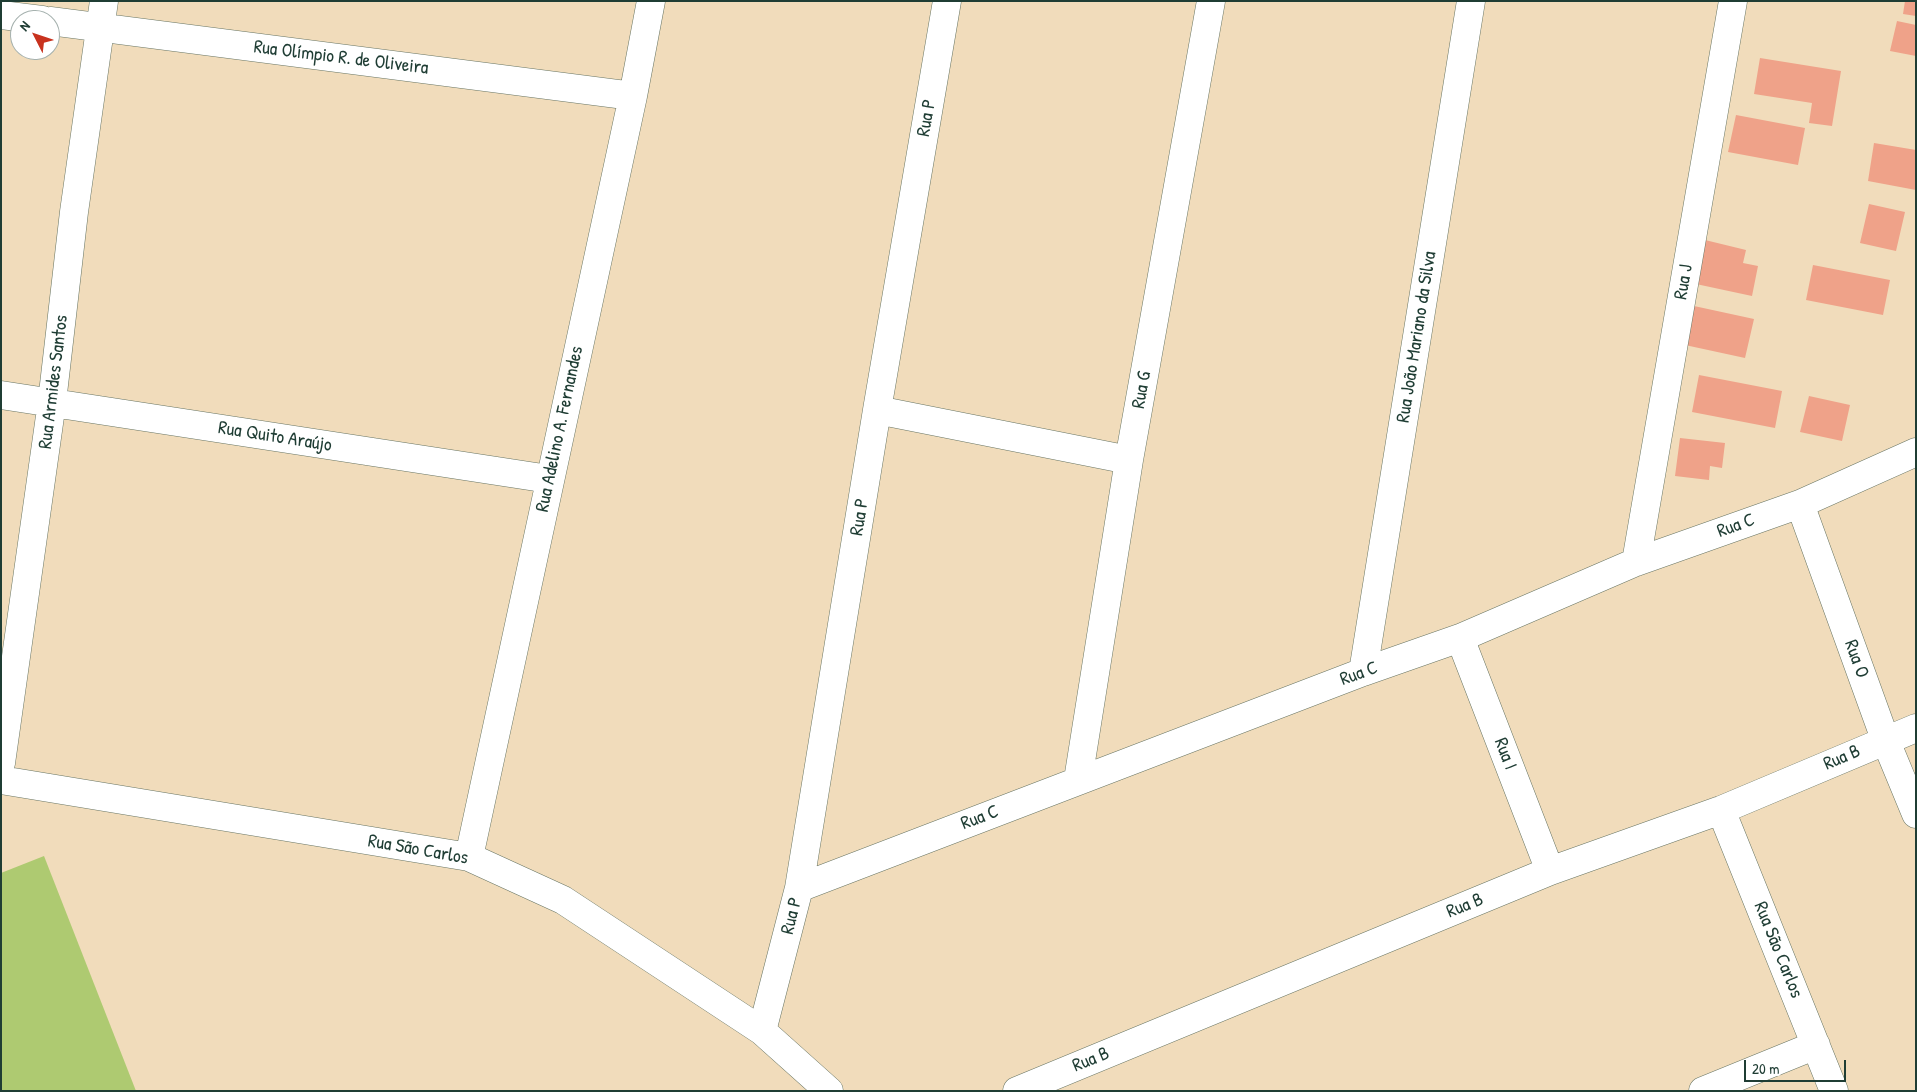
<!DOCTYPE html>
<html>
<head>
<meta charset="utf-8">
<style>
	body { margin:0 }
	#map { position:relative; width:1917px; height:1092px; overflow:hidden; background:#f1dcbb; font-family:"Patrick Hand",sans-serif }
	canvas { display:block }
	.frame { position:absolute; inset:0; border:2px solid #1f3d34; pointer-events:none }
	.north { position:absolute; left:10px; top:10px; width:50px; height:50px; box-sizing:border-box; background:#fff; border:1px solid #a5b1ae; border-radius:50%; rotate:311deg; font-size:14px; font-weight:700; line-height:20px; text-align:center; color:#1f3d34 }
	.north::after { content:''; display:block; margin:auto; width:18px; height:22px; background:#c8321e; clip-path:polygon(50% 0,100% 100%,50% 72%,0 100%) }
	.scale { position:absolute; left:1744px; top:1060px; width:102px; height:22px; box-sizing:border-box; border:2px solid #1f3d34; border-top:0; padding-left:6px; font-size:15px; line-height:18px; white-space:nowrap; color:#1f3d34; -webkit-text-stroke:4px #fff; paint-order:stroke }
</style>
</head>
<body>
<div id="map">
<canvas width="1917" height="1092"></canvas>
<div class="frame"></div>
<div class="north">N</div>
<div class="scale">20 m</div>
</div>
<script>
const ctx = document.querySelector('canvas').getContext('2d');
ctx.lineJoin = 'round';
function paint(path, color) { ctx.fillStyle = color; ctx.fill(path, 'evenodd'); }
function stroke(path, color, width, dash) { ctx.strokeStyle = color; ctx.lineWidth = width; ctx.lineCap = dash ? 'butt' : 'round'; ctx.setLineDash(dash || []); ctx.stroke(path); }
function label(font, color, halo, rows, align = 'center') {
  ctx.font = font + ' "Patrick Hand",sans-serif'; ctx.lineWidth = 4; ctx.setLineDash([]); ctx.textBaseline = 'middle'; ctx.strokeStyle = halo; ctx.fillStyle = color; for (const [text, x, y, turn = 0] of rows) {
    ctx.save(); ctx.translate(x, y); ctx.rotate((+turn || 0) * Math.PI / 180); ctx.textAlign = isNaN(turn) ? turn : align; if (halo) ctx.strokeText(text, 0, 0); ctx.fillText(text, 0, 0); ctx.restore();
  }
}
paint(new Path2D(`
	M44,856L136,1091H1V873Z`), '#aeca71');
paint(new Path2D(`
	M1905,1H1916V16L1903,14Z
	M1897,21L1916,25V56L1890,51Z
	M1760,58L1841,71L1832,126L1809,123L1812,103L1754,94Z
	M1736,115L1805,128L1798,165L1728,152Z
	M1874,143L1916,150V190L1868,181Z
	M1869,204L1905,212L1896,251L1860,243Z
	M1705,240L1746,250L1743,263L1758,266L1752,296L1696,284Z
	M1813,265L1890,280L1883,315L1806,300Z
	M1694,306L1754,319L1745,358L1685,345Z
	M1699,375L1782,391L1775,428L1692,412Z
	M1809,396L1850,405L1842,441L1800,432Z
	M1680,438L1725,443L1722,468L1710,466L1709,480L1675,476Z`), '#efa289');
const minor = new Path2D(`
	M1,15L42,20
	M50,21L633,96
	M1,395L549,479
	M877,410L1129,460
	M1800,504L1885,739L1916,814
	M1636,562L1733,1
	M1460,638L1550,871
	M1363,672L1471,1
	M1,763L52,402L74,212L104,1
	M1,780L469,857L563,900L762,1031L829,1091
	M1078,780L1129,460L1211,1
	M1721,810L1834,1091
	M469,857L633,96L651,1
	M799,888L1363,672L1460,638L1636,562L1800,504L1916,452
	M762,1031L799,888L877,410L947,1
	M1017,1091L1550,871L1721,810L1916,728
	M1703,1091L1816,1045`);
stroke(minor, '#687563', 29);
stroke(minor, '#fff', 28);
label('19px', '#1f3d34', '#fff', [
	["Rua Olímpio R. de Oliveira",341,58,7],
	["Rua P",927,118,-80],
	["Rua J",1684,282,-80],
	["Rua João Mariano da Silva",1417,337,-81],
	["Rua Armides Santos",54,382,-83],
	["Rua G",1142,390,-80],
	["Rua Adelino A. Fernandes",560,429,-78],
	["Rua Quito Araújo",275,437,9],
	["Rua P",860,517,-81],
	["Rua C",1736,526,-20],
	["Rua O",1856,659,70],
	["Rua C",1359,674,-20],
	["Rua I",1505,754,69],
	["Rua B",1842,758,-23],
	["Rua C",980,818,-21],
	["Rua São Carlos",418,850,10],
	["Rua B",1465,906,-22],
	["Rua P",792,916,-76],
	["Rua São Carlos",1778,950,68],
	["Rua B",1091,1060,-22]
]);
</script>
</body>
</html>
